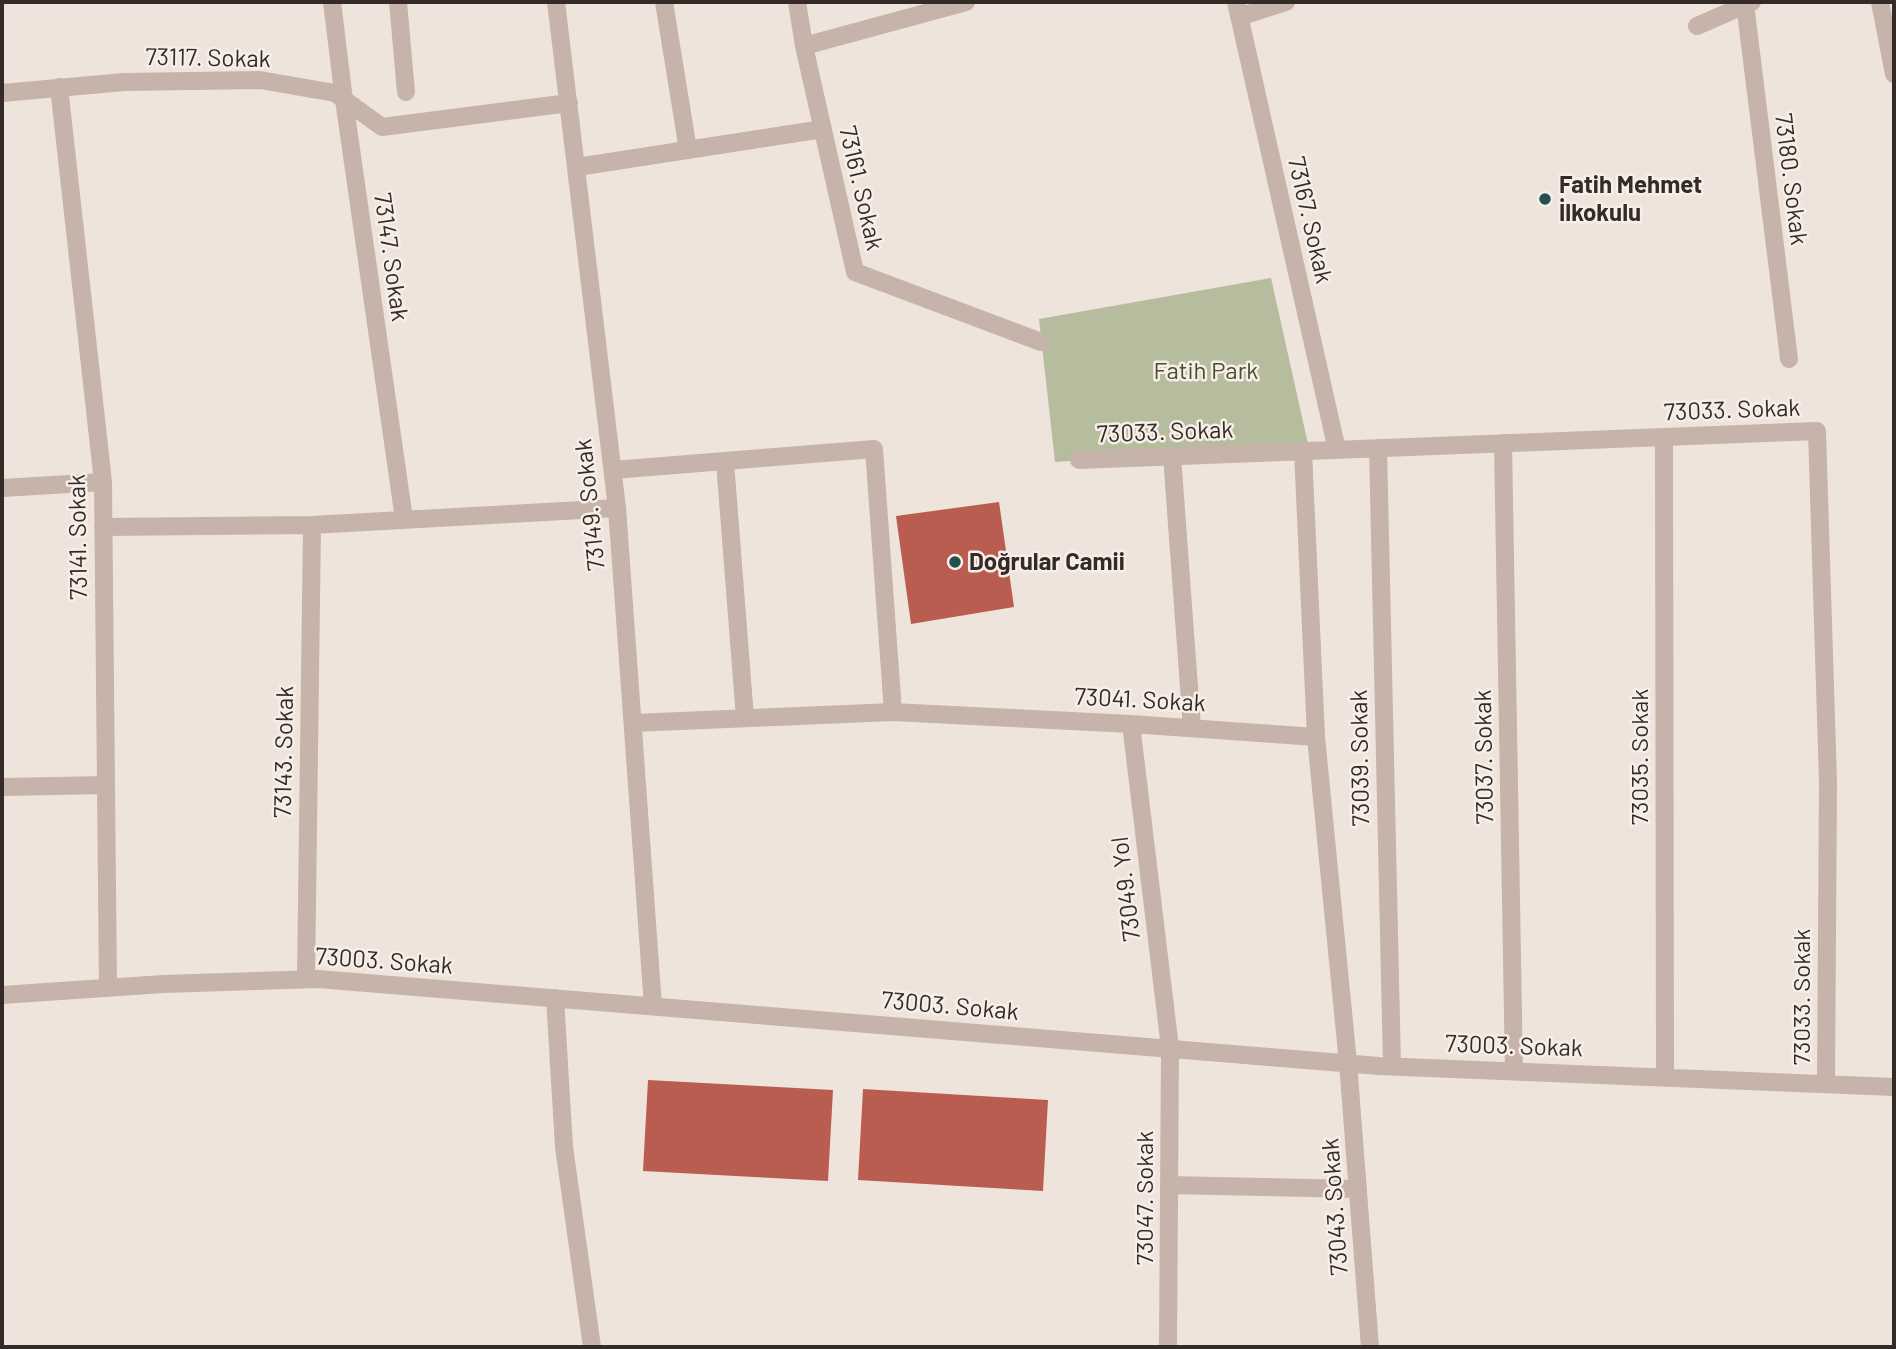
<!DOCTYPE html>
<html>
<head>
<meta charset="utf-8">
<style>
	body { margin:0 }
	#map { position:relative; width:1896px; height:1349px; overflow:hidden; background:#efe4dc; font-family:Barlow,sans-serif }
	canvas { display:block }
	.frame { position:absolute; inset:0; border:4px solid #342a28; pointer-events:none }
</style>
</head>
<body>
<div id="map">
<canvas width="1896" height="1349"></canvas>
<div class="frame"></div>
</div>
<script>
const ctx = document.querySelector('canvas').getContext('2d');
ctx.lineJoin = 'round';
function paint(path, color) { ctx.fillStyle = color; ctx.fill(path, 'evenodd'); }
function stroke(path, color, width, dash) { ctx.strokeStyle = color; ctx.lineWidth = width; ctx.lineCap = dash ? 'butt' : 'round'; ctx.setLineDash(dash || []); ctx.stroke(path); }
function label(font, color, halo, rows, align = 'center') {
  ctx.font = font + ' Barlow,sans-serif'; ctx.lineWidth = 5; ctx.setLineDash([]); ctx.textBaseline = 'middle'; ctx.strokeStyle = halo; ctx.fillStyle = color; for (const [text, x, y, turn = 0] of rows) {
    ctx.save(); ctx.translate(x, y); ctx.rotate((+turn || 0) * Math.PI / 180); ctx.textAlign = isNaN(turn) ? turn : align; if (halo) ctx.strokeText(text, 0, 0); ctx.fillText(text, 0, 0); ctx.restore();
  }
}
paint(new Path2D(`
	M1271,278L1308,444L1055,462L1039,319Z`), '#b6bc9e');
paint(new Path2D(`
	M999,502L1014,607L911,624L896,516Z
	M648,1080L833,1090L828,1181L643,1171Z
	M863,1089L1048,1100L1043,1191L858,1180Z`), '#b95d50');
stroke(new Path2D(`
	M332,2L344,100L404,519
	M398,2L406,92
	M556,2L617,508L653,1006
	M664,2L688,150
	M797,2L804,46L855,272L1041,342
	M1236,2L1337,450
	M1880,2L1894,74
	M1745,4L1789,359
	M1239,17L1286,2
	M1697,26L1752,2
	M804,46L966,2
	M59,87L103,482L108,988
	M2,93L124,82L260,80L335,93L382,127L569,103
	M577,167L823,129
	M1664,437L1665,1077
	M1503,443L1514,1071
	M1378,448L1392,1066
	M1303,451L1316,737
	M1172,456L1192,728
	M1079,460L1817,431L1828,782L1826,1084
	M725,462L745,718
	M613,470L874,449L893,712
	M2,488L103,482
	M103,527L312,525L617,508
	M633,723L893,712L1131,724L1316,737L1348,1063L1370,1347
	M1131,724L1170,1048L1168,1347
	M2,787L106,785
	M306,979L312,525
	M2,995L163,984L318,979L1379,1066L1894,1087
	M555,998L564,1147L592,1347
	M1169,1185L1358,1189`), '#c6b3a9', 18);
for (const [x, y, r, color] of [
	[1545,199,7,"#22514e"],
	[955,562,7,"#22514e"]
]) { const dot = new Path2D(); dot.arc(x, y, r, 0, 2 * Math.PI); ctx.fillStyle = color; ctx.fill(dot); stroke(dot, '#f7eee8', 2.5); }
label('24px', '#342a28', '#f7eee8', [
	["73117. Sokak",208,58,1],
	["73180. Sokak",1791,179,83],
	["73161. Sokak",861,188,77],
	["73167. Sokak",1310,220,77],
	["73147. Sokak",391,257,82],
	["73033. Sokak",1732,410,-2],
	["73033. Sokak",1165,432,-2],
	["73149. Sokak",590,505,-96],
	["73141. Sokak",78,537,-91],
	["73041. Sokak",1140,700,3],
	["73143. Sokak",284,752,-89],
	["73037. Sokak",1484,757,-91],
	["73035. Sokak",1640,757,-90],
	["73039. Sokak",1360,758,-91],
	["73049. Yol",1126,889,-97],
	["73003. Sokak",384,961,4],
	["73033. Sokak",1802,997,-90],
	["73003. Sokak",950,1006,5],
	["73003. Sokak",1514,1046,2],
	["73047. Sokak",1145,1198,-90],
	["73043. Sokak",1335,1207,-94]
]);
label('bold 24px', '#342a28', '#f7eee8', [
	["Fatih Mehmet",1559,185],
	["İlkokulu",1559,213],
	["Doğrular Camii",969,562]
], 'left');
label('24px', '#474f2f', '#f7eee8', [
	["Fatih Park",1206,371]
]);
</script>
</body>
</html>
